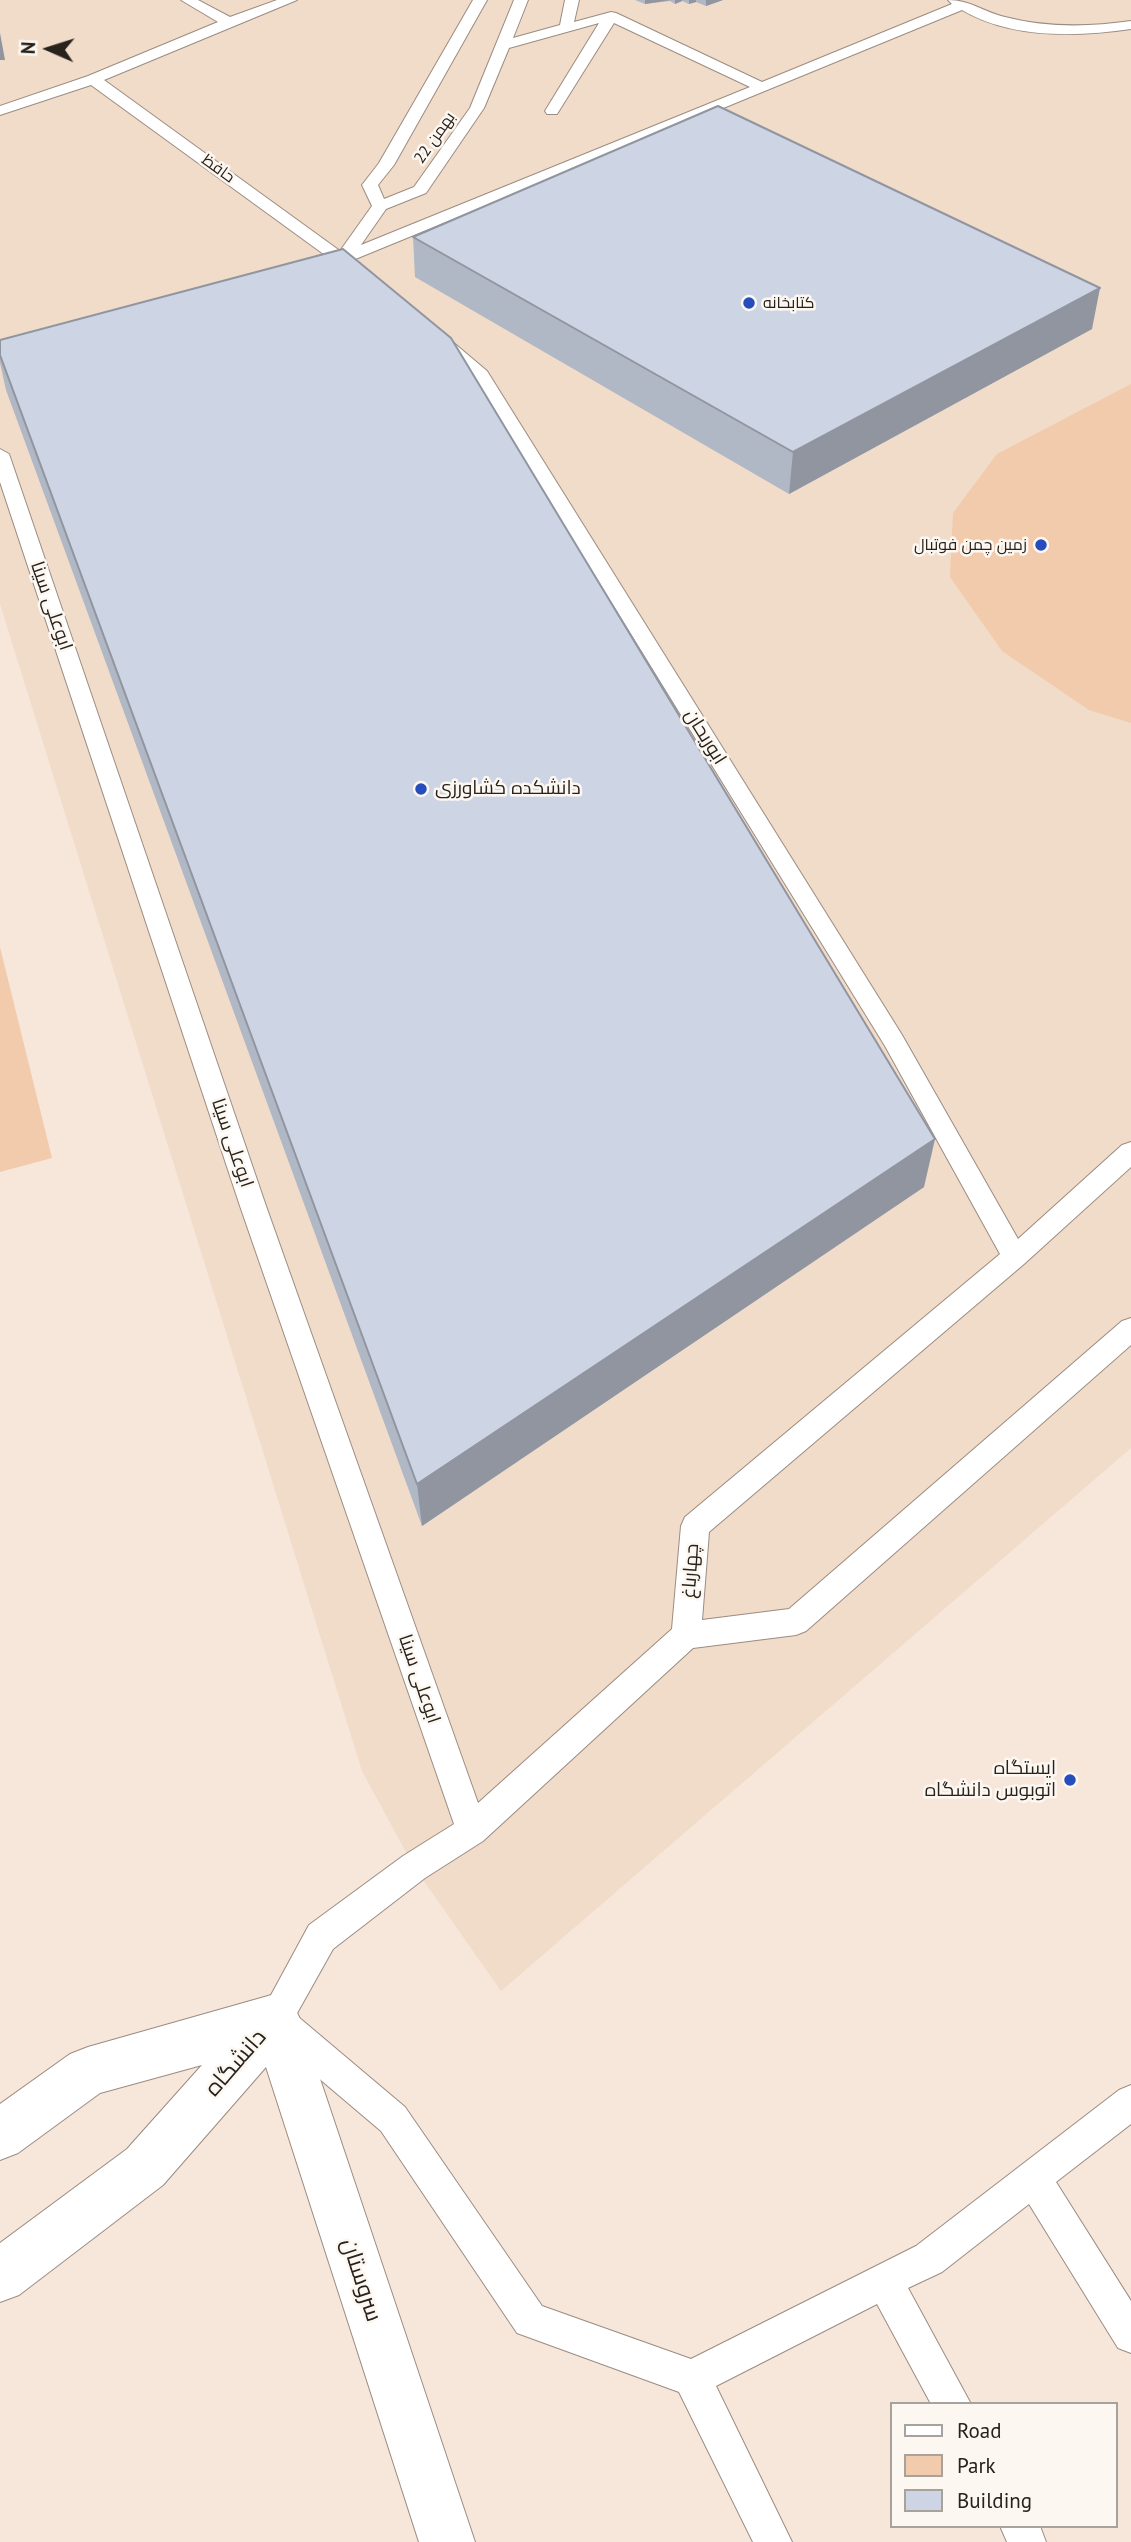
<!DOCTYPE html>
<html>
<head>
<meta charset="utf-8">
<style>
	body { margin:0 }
	#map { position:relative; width:1131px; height:2542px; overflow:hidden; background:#f7e7db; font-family:"PT Sans",sans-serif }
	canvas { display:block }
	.legend { position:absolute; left:890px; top:2402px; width:228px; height:126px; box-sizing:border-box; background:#fdf7f2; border:2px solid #a8a29d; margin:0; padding:9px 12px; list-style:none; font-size:21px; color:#28221d }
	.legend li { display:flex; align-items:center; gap:14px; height:35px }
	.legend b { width:35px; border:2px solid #a8a29d }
	.north { position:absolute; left:14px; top:14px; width:70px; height:70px; -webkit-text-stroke:5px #fdf7f2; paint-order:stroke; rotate:273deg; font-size:19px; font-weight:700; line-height:28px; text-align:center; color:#28221d }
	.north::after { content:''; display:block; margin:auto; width:24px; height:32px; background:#28221d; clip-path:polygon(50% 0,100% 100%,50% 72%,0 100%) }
</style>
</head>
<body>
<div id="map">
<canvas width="1131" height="2542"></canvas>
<ul class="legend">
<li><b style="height:9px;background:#fff"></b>Road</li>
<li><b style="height:19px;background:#f1cbac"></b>Park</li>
<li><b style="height:19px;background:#cdd5e5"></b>Building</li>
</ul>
<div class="north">N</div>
</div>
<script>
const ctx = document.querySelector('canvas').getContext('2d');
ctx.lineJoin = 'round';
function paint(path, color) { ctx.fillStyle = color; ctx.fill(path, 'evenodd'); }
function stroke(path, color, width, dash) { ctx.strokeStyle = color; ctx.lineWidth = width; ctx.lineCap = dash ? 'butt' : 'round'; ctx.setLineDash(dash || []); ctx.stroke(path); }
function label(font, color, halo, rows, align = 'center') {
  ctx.font = font + ' "PT Sans",Cairo,sans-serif'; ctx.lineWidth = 5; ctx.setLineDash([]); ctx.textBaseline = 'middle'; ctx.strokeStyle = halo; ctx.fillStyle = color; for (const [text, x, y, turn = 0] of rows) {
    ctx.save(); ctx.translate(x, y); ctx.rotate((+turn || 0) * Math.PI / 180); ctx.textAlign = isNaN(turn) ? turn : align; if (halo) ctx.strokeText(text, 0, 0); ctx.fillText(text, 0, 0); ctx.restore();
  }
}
paint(new Path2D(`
	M0,0H1131V1448L501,1991L414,1867L362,1771L0,604Z`), '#f1dbc9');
paint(new Path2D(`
	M1131,384V723L1089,710L1002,651L950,577L953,513L997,454Z
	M0,947L52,1158L0,1172Z`), '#f1cbac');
const service = new Path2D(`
	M181,0H198L230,17L277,0H297L104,80L340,251L372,206L362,185L379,163L473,0H487L394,165L378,185L384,199L414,187L470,108L514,0H528L513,38L560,25L565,0H579L574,22L611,12L616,13L762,82L952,4L948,0C971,0 983,12 1005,17C1047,28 1089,27 1131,21V29C1077,37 1011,39 962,10L353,260L369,274L361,279L339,266L323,267L321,264L329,258L91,85L0,115V106L88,76L218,22ZM599,23L545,111L547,114H557L614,23L750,87L361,245L386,209L426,193L484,108L509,48Z
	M436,332L442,333L487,371L902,1035L1018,1239L1122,1145L1131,1142V1167L1024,1264L709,1532L702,1620L789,1609L1122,1321L1131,1318V1345L806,1631L796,1635L693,1648L483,1841L425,1878L333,1949L296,2015L405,2107L542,2306L691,2359L916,2246L1119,2090L1131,2085V2124L1056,2182L1131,2301V2353L1118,2348L1029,2204L942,2272L908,2288L971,2404H931L877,2304L716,2386L792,2542H753L679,2392L517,2333L381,2131L263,2031L258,2019L309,1925L403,1856L454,1824L240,1206L0,482V449L9,454L266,1206L478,1803L672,1629L681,1526L685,1517L1000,1254L885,1046L471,374L427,337Z
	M1000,2526H1040L1046,2542H1007Z`);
const tertiary = new Path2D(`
	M275,1994L292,2002L300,2019L475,2542H419L266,2067L163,2185L19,2295L0,2302V2243L127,2149L202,2065L100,2093L18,2153L0,2160V2104L70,2054L88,2047Z`);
stroke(service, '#9b8c81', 2);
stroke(tertiary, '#9b8c81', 2);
paint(service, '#fff');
paint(tertiary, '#fff');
paint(new Path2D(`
	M635,0H723L706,6L696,2L689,4L682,1L675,4L670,1L645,4Z
	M413,237L1092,329L789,494L415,277Z
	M0,340L924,1187L422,1526L6,390L0,363Z`), '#b0b7c5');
paint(new Path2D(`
	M645,0H671L645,4Z
	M675,0H682V1L675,4Z
	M689,0H696V2L689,4Z
	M706,0H723L706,6Z
	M0,33L5,60H0Z
	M1100,288L1092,329L789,494L793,452Z
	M935,1139L924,1187L422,1526L417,1484Z`), '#9095a0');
const building = new Path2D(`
	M718,106L1100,288L793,452L413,237Z
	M343,249L451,338L935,1139L417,1484L0,355V340Z`);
paint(building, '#cdd5e5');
stroke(building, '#9095a0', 2);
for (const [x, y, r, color] of [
	[749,303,7,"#254ebc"],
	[1041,545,7,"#254ebc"],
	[421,789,7,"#254ebc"],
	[1070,1780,7,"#254ebc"]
]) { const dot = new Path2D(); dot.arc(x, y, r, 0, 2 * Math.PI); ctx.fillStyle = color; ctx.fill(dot); stroke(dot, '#fdf7f2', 2.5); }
label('16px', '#28221d', '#fdf7f2', [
	["22 بهمن",435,138,-55],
	["حافظ",218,169,36]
]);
label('16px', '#28221d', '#fdf7f2', [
	["کتابخانه",763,303],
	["زمین چمن فوتبال",1027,545,"right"]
], 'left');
label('19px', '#28221d', '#fdf7f2', [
	["ابوعلی سینا",51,606,71],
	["ابوریحان",705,737,58],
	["ابوعلی سینا",232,1143,71],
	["چهارباغ",691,1571,-86],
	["ابوعلی سینا",419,1679,71]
]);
label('19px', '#28221d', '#fdf7f2', [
	["دانشکده کشاورزی",435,789],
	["ایستگاه",1056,1769,"right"],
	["اتوبوس دانشگاه",1056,1791,"right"]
], 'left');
label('23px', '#28221d', '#fdf7f2', [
	["دانشگاه",236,2063,-49],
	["سروستان",361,2280,72]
]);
</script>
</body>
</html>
